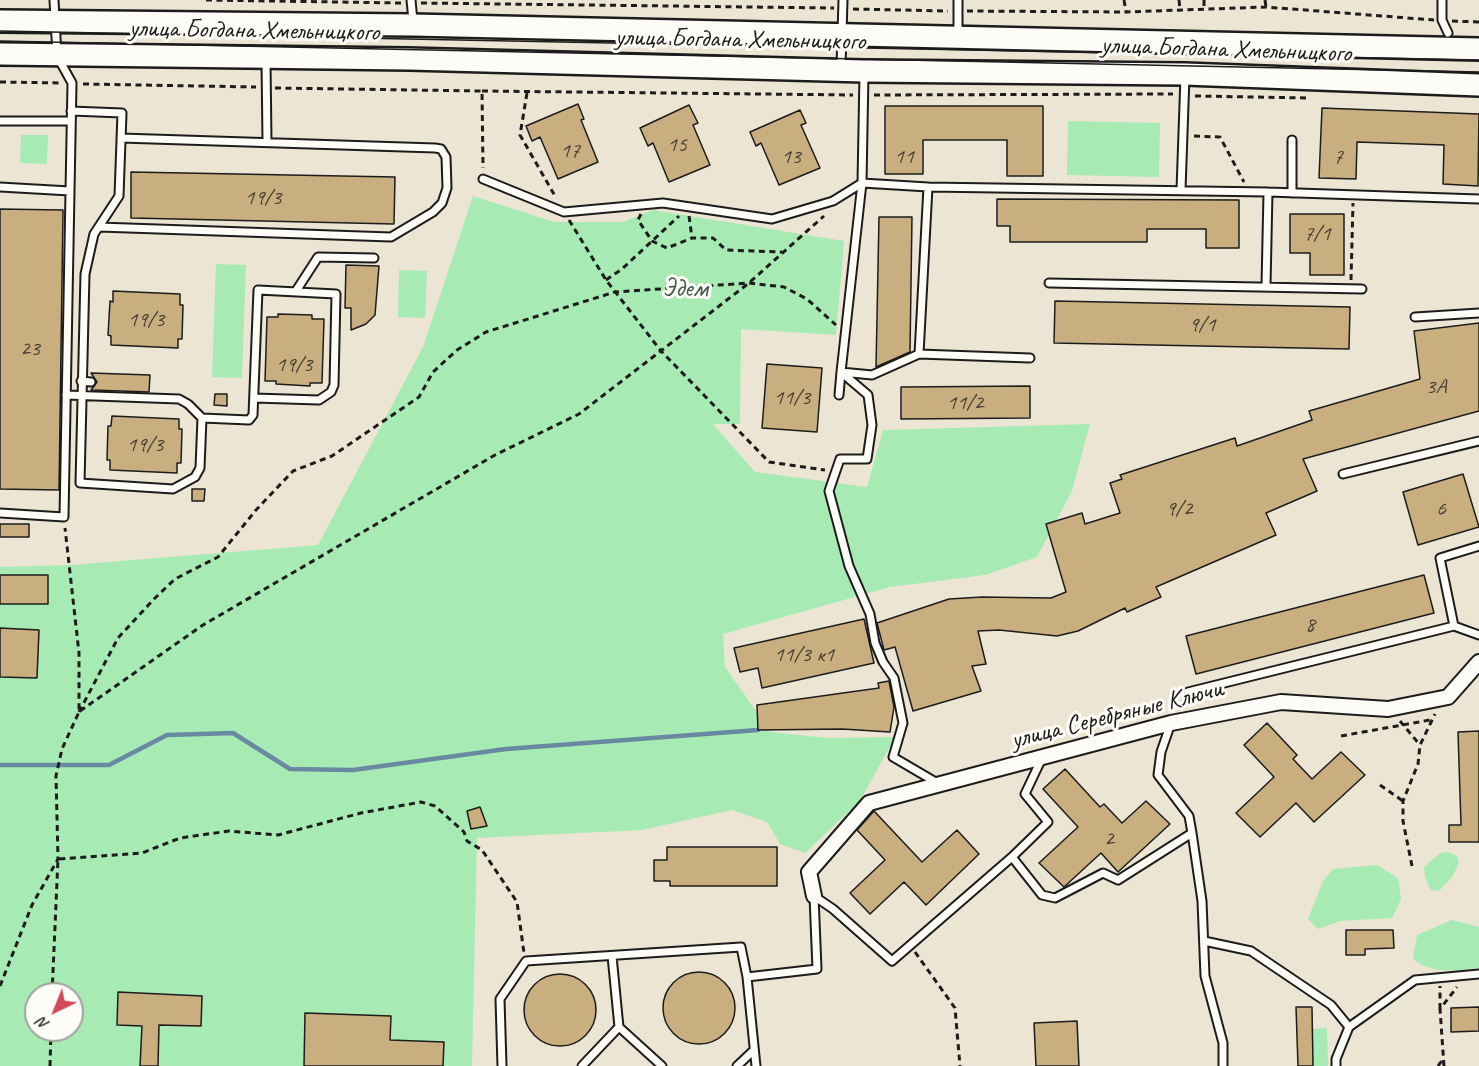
<!DOCTYPE html>
<html>
<head>
<meta charset="utf-8">
<style>
	body { margin:0 }
	#map { position:relative; width:1479px; height:1066px; overflow:hidden; background:#ede5d3; font-family:Caveat,sans-serif }
	canvas { display:block }
	.north { position:absolute; left:24px; top:982px; width:60px; height:60px; box-sizing:border-box; background:#fdfcf7; border:2px solid #a3a29f; border-radius:50%; rotate:223deg; font-size:16px; font-weight:700; line-height:24px; text-align:center; color:#1c1c1c }
	.north::after { content:''; display:block; margin:auto; width:21px; height:27px; background:#d1495b; clip-path:polygon(50% 0,100% 100%,50% 72%,0 100%) }
</style>
</head>
<body>
<div id="map">
<canvas width="1479" height="1066"></canvas>
<div class="north">N</div>
</div>
<script>
const ctx = document.querySelector('canvas').getContext('2d');
ctx.lineJoin = 'round';
function paint(path, color) { ctx.fillStyle = color; ctx.fill(path, 'evenodd'); }
function stroke(path, color, width, dash) { ctx.strokeStyle = color; ctx.lineWidth = width; ctx.lineCap = dash ? 'butt' : 'round'; ctx.setLineDash(dash || []); ctx.stroke(path); }
function label(font, color, halo, rows, align = 'center') {
  ctx.font = font + ' Caveat,sans-serif'; ctx.lineWidth = 6; ctx.setLineDash([]); ctx.textBaseline = 'middle'; ctx.strokeStyle = halo; ctx.fillStyle = color; for (const [text, x, y, turn = 0] of rows) {
    ctx.save(); ctx.translate(x, y); ctx.rotate((+turn || 0) * Math.PI / 180); ctx.textAlign = isNaN(turn) ? turn : align; if (halo) ctx.strokeText(text, 0, 0); ctx.fillText(text, 0, 0); ctx.restore();
  }
}
paint(new Path2D(`
	M1068,121L1160,123L1159,177L1067,175Z
	M21,135H48L47,164L20,163Z
	M473,196L554,222H623L653,210L844,241L836,335L741,329L740,424H713L755,472L867,487L883,430L1090,424L1072,491L1037,557L985,575L890,587L723,634L725,667L771,732L827,738L895,737L860,801L805,853L780,844L767,822L732,810L642,830L477,838L472,1066H0V567L71,565L318,545L423,347ZM36,994H72V1030H36Z
	M216,264L246,265L242,378L212,377Z
	M399,270L427,271L425,318L398,317Z
	M1447,852L1457,856L1459,862L1453,876L1439,891L1431,890L1425,877L1424,867L1440,853Z
	M1377,865L1398,878L1401,899L1392,918L1340,921L1318,929L1308,919L1323,881L1333,869Z
	M1452,920L1479,927V968C1456,971 1431,974 1413,959L1417,935Z
	M1327,1028L1328,1066H1313V1029Z`), '#a7eab4');
stroke(new Path2D(`
	M0,765H109L167,735L233,733L290,769L353,770L506,749L758,730`), '#6989a2', 4.5);
const building = new Path2D(`
	M578,104L584,119L581,120L598,162L558,179L540,137L532,141L526,126Z
	M689,105L698,123L693,125L710,165L669,182L653,143L648,146L640,128Z
	M885,106H1043V176H1007V140H923V174H885Z
	M1322,108L1479,114L1478,186L1443,184L1444,145L1357,142L1356,179L1319,178Z
	M800,110L806,123L801,125L820,168L779,185L761,143L756,146L750,132Z
	M131,172L395,177L394,224L131,218Z
	M997,199L1239,200V248H1206V229H1147V242H1010V226H997Z
	M0,209L63,210L59,490L0,489Z
	M1290,214H1344V275H1310V253H1290Z
	M879,217H912L910,352L876,367Z
	M346,265L379,266L375,315L366,324L351,330V308H345Z
	M113,291L180,294V305H183L182,339H178V348L111,345V336L108,335L110,301L113,302Z
	M1055,301L1350,307L1349,349L1054,343Z
	M278,314L312,315V319H324L322,383H310V386L276,384V381H265L267,317H278Z
	M1479,323V411L1303,459L1317,491L1266,513L1276,535L1156,587L1161,597L1127,612L1125,608L1078,631L1057,636L999,630L978,631L986,664L972,666L981,691L913,711L895,647L884,650L877,623L949,599L982,597L1051,598L1066,592L1046,524L1082,513L1085,524L1120,513L1110,483L1122,479L1120,475L1235,438L1237,446L1312,420L1309,411L1420,379L1414,331Z
	M767,364L822,368L817,432L762,428Z
	M91,373L150,375L149,392L91,390L97,382Z
	M1030,386V418L901,419V387Z
	M215,394H227V406L214,405Z
	M112,416L179,419V429H182L181,463H177V473L110,470V460H107L108,426H111Z
	M1463,474L1479,527L1418,545L1403,492Z
	M192,489H205L204,501H192Z
	M0,524H29V537H0Z
	M0,575H48V604H0Z
	M1424,575L1434,613L1196,674L1186,636Z
	M864,619L874,663L762,688L758,668L740,672L734,648Z
	M0,628L39,630L37,678L0,677Z
	M889,681L894,707L890,732L842,729L758,730L757,705L879,688L878,683Z
	M1267,723L1297,755L1293,759L1312,779L1341,752L1365,775L1314,822L1296,803L1260,837L1236,813L1274,777L1244,745Z
	M1479,731V842H1449V825H1461L1458,732Z
	M1065,769L1100,807L1104,804L1122,823L1146,801L1170,824L1118,872L1101,853L1064,887L1039,863L1078,827L1043,789Z
	M480,807L487,826L471,829L467,811Z
	M874,811L922,862L957,830L979,854L926,905L904,882L870,914L850,893L885,860L857,830Z
	M667,847H777V886H670V881H654V860H667Z
	M1346,930H1393L1394,948L1365,949V955H1346Z
	M663 1008a36 36 0 1 1 72 0a36 36 0 1 1-72 0Z
	M524 1010a36 36 0 1 1 72 0a36 36 0 1 1-72 0Z
	M118,992L202,996L201,1026L159,1025L158,1066H140L142,1026L117,1025Z
	M1296,1007H1312L1313,1066H1298Z
	M1479,1007V1031L1451,1032V1008Z
	M305,1013L391,1016L390,1040L444,1042L443,1066H304Z
	M1077,1021L1079,1066H1036L1034,1023Z`);
paint(building, '#c9ae7f');
stroke(building, '#1c1c1c', 1.5);
const service = new Path2D(`
	M411,0L413,21
	M958,0V33
	M1442,0V20L1448,33
	M266,61L267,142
	M841,67L843,0
	M864,73L862,183L841,372L872,375L919,354
	M71,111L122,113L119,196L94,234L85,274L80,483L173,489L195,477L200,468L202,418L249,420L253,415L258,290L336,294L334,385L331,392L319,400L254,398
	M0,121H71
	M483,179L564,212L663,203L772,219L833,201L862,183L928,187
	M0,187L70,191
	M1181,190L1185,76
	M1292,193V140
	M99,227L391,237L433,212L442,203L447,188L446,157L441,149L435,148L121,138
	M1049,283L1362,289
	M1266,286L1268,192
	M296,291L318,257L374,258
	M1415,317L1479,313
	M1030,358L919,354L928,187L1268,192L1479,199
	M841,372L868,395L872,425L867,459H840L829,491L849,566L870,614L875,643L883,662L894,678L903,723L893,757L939,784
	M81,381L91,382
	M66,395L179,399L188,404L202,418
	M839,395L841,372
	M1343,474L1479,441
	M0,513L64,517L72,83L57,56L54,0
	M1454,626L1440,558L1479,546
	M1188,692L1454,626L1479,635
	M1192,833L1202,901L1205,976L1223,1043V1066
	M1012,857L1042,895L1055,898L1103,873L1118,880L1192,833L1189,816L1158,775L1161,752L1171,723
	M814,896L833,909L892,961L1012,857L1048,822L1025,794L1042,758
	M1204,941L1251,951L1331,1005L1349,1027
	M747,977L756,1066
	M619,1027L662,1066
	M502,1066L500,999L526,961L741,947L747,977L817,969L814,896
	M582,1066L619,1027L612,956
	M737,1066L754,1050
	M1336,1066V1059L1349,1027L1415,980L1479,974`);
const minor = new Path2D(`
	M814,896L809,872L869,803L1171,723L1281,702L1388,709L1448,697L1479,662`);
const trunk = new Path2D(`
	M0,21L413,25L1479,49
	M0,54L409,59L864,71L1185,74L1479,85`);
stroke(service, '#1c1c1c', 11);
stroke(minor, '#1c1c1c', 18);
stroke(trunk, '#1c1c1c', 26);
stroke(new Path2D(`
	M206,0L402,3
	M1124,0L1126,12
	M1179,0L1180,9
	M1204,0V9
	M1265,0L1266,7
	M421,3L834,8
	M853,9L948,11
	M967,11L1126,12L1266,7L1434,20
	M1452,21L1479,22
	M0,82L61,83
	M83,84L256,87
	M275,88L482,91L483,168
	M482,91L853,95
	M527,93L520,135L555,196
	M874,95L1173,94
	M1195,96L1308,98
	M1194,136L1220,137L1244,182
	M641,214L638,220L652,241L667,248L692,238H713L726,250L782,252
	M689,216L692,238
	M569,220L606,280L661,351L769,462L825,470
	M606,280L622,269L679,216
	M1351,280L1353,203
	M80,711L203,625L495,455L579,414L749,283L824,216
	M79,712L118,638L154,599L175,579L218,557L256,510L293,471L332,456L419,397L433,372L457,350L486,332L615,292L749,283L784,287L807,299L836,325
	M1400,721L1420,745
	M1341,736L1430,720
	M1380,785L1403,801
	M1412,866L1403,821V801L1418,764L1420,745L1435,714
	M915,952L955,1008L960,1066
	M0,986L32,905L58,859L56,776L62,749L79,712V653L65,528
	M52,994L58,859L142,853L180,838L229,831L278,835L361,813L421,802L435,806L464,832L467,841L482,850L517,902L524,953
	M1440,1009V986
	M50,1066L51,1030
	M1438,1066L1444,1058
	M1444,1066L1440,1009L1457,987`), '#1c1c1c', 3, [6, 4.5]);
stroke(service, '#fdfcf7', 7);
stroke(minor, '#fdfcf7', 14);
stroke(trunk, '#fdfcf7', 21);
stroke(new Path2D(`
	M0,31L1479,60
	M0,41L1479,72`), '#1c1c1c', 1.5);
label('22px', '#474035', null, [
	["15",677,145],
	["17",570,151],
	["13",791,157],
	["11",904,157],
	["7",1338,157],
	["19/3",263,198],
	["7/1",1317,234],
	["19/3",146,320],
	["9/1",1202,325],
	["23",30,349],
	["19/3",294,365],
	["3А",1436,387],
	["11/3",792,398],
	["11/2",965,403],
	["19/3",145,445],
	["9/2",1179,509],
	["6",1441,509],
	["8",1310,625],
	["11/3 к1",804,655],
	["2",1109,839]
]);
label('26px', '#1c1c1c', '#fdfcf7', [
	["улица Богдана Хмельницкого",254,31,1],
	["улица Богдана Хмельницкого",740,40,1],
	["улица Богдана Хмельницкого",1226,50,2],
	["улица Серебряные Ключи",1117,715,-14]
]);
label('26px', '#465a4a', '#fdfcf7', [
	["Эдем",685,289]
]);
</script>
</body>
</html>
